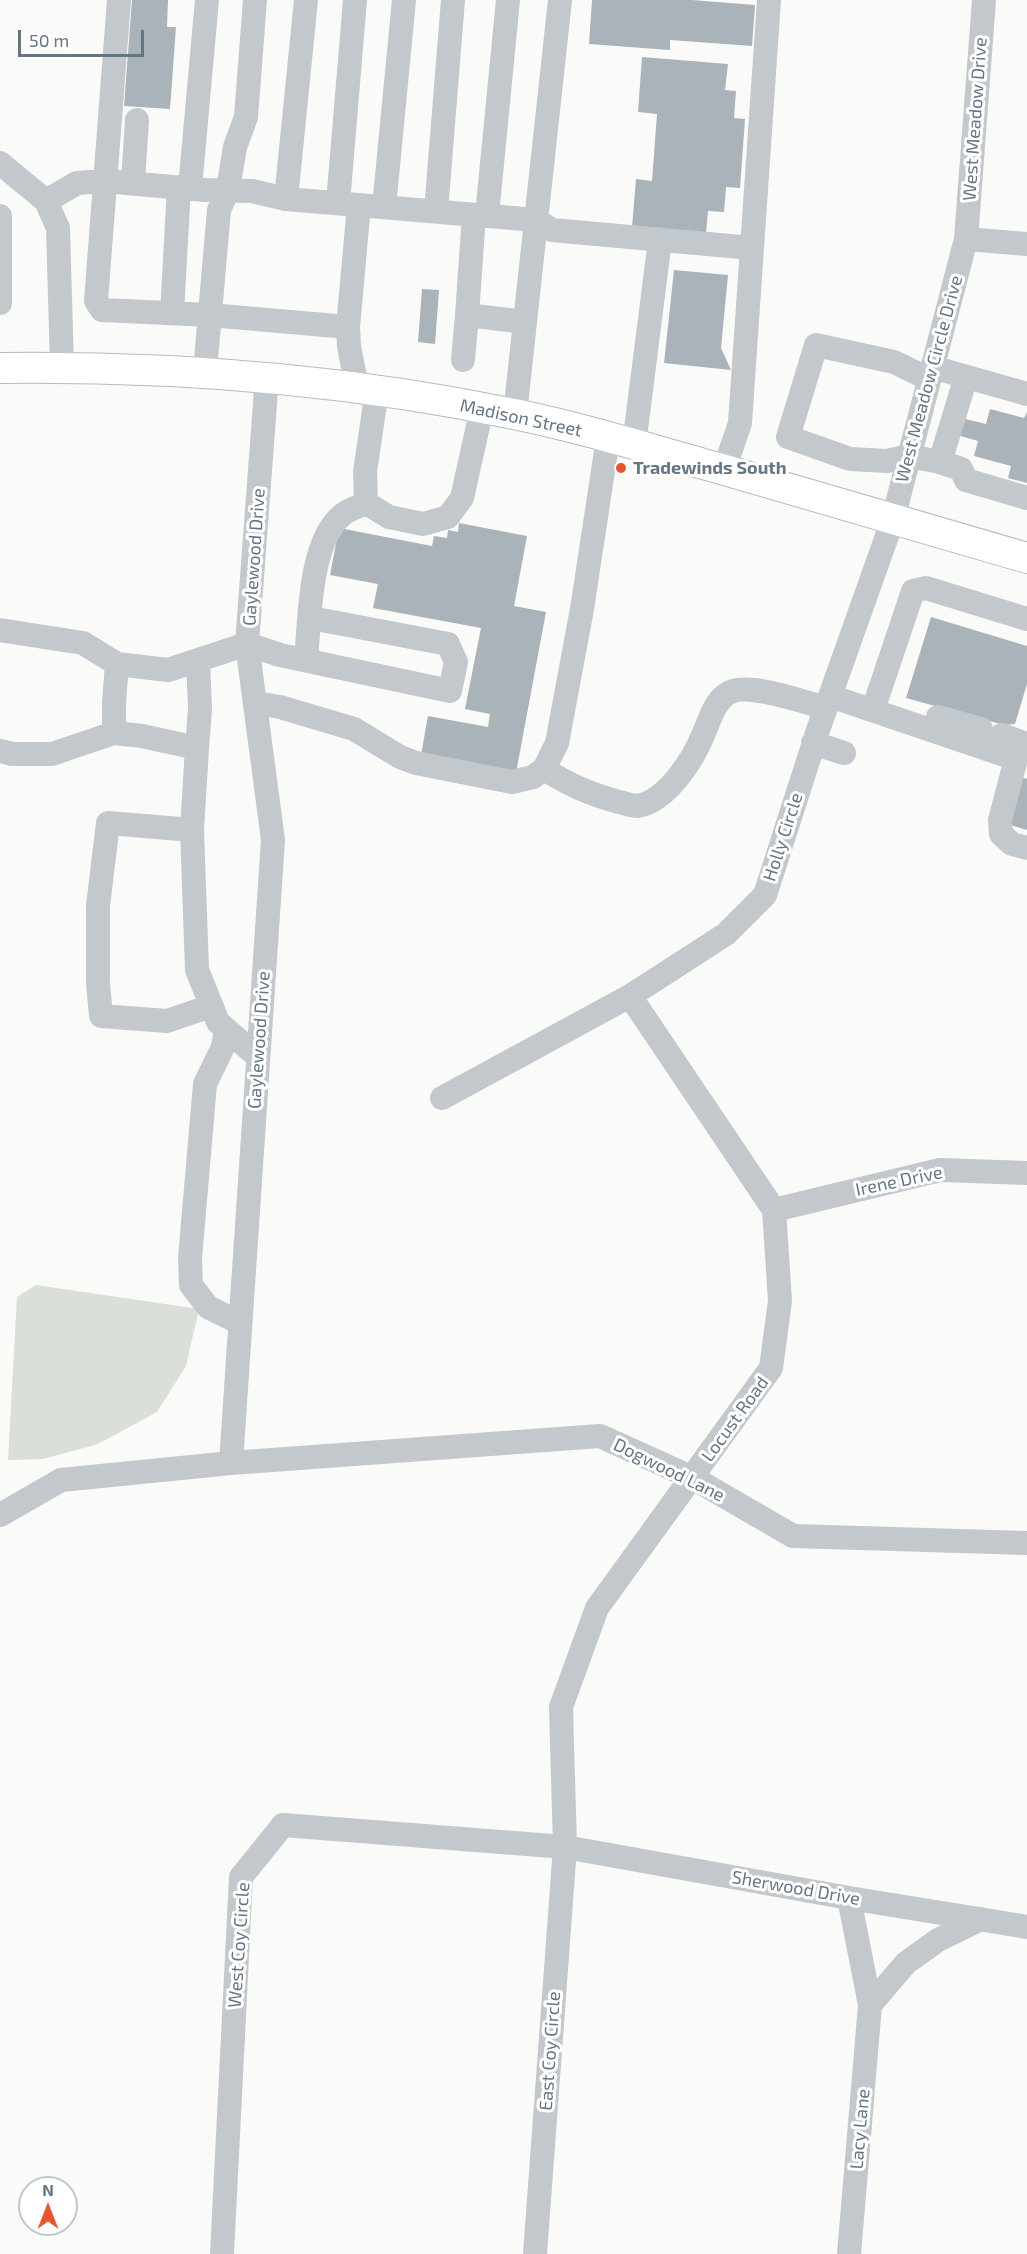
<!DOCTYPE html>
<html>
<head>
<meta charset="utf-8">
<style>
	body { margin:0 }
	#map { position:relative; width:1027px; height:2254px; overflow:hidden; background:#fafaf8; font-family:"Exo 2",sans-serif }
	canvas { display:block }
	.north { position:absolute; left:18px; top:2176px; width:60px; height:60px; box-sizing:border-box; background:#fff; border:2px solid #c1c8cd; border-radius:50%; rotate:0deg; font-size:16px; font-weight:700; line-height:24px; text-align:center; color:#657683 }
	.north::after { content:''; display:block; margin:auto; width:21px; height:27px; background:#e4572e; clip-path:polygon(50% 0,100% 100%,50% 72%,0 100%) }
	.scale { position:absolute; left:18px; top:30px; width:126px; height:27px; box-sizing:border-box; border:3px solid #657683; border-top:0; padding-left:8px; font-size:18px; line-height:21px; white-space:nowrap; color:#657683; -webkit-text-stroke:4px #fff; paint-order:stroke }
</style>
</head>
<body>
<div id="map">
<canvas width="1027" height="2254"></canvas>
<div class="north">N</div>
<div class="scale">50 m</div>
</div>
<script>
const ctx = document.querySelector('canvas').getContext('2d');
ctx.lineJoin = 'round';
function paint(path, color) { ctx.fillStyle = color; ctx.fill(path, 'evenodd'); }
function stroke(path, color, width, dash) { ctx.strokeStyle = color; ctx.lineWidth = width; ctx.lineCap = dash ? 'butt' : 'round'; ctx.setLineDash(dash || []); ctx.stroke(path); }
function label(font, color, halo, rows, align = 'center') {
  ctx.font = font + ' "Exo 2",sans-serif'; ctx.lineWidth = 6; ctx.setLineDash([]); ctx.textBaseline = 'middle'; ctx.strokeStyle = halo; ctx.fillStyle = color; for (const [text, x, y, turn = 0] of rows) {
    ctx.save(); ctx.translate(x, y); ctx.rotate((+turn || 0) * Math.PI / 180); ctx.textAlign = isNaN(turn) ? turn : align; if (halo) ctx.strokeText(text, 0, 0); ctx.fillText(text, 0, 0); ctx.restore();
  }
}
paint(new Path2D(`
	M36,1285L199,1309L186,1366L157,1412L98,1444L43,1459L8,1460L17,1297Z`), '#dadfd7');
paint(new Path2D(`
	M132,0H168L167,27H176L170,109L124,106Z
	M592,0H692L755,5L752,46L670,40V50L589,44Z
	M642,57L728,64L725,90L736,91L734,118L745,119L740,188L726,187L724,212L708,211L706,233L632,227L636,179L652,181L657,114L638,112Z
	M674,270L728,275L721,348L731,370L664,363Z
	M422,289L439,290L435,344L418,342Z
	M990,409L1024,418L1027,412V483L1008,478L1011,466L974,456L978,441L957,435L961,418L986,424Z
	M459,523L527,536L514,606L546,612L516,773L421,755L428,716L488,727L490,714L465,709L481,628L373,608L378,584L330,575L339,528L432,546L434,536L447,538L448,530L458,532Z
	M931,617L1027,646V684L1015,724L1004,725L906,698Z
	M1021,777L1027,779V830L1007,824Z`), '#aab3b9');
const major = new Path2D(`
	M0,368C172,366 345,379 514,414C583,428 650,449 718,468C821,498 924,528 1027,558`);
stroke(major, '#b5babe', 32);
stroke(new Path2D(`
	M119,0L96,301L102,310L210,315L348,327
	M0,163L46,201L58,228L62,367
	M133,182L137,120
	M190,188L207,0
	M286,199L306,0
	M46,201L77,183L105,181L205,190L252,191L286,199L536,220L552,230L752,248
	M338,203L355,0
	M384,207L404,0
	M436,211L453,0
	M474,215L467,315L525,322
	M487,215L508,0
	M0,216V303
	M966,239L1027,244
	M172,313L179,187
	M463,360L467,315
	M932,367L1027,394
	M205,371L219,210L228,190L235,147L246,117L255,0
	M929,379L894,362L816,345L788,437L850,459L887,461L909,456L940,462L966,377
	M357,388L349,346L348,327L359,205
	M515,414L560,0
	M634,445L660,240
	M940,462L961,469L966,480L1027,498
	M724,470L740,423L769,0
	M366,503L389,517L423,524L448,517L462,498L482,408
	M366,503L365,472L377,390
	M0,630L83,643L117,664L168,670L247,644L280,655L450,691L456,662L448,644L311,618
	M306,659C310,619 309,544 341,516C347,510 358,507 366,503
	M830,696L1016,759L1000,820L1001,834L1012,844L1027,848
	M255,703L280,707L354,729L400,757L416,763L512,782L533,777L544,769L557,743L582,609L608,438
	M873,710L913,591L926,588L1027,619
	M938,717L981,729
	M114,733V703L117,664
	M1002,735L1026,744
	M813,743L844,753
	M197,748L192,830L197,970L218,1022L258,1057
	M0,751L12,754H52L114,733L142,736L197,748L200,709L198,660
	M544,769C569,785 590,794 619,802C625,803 631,806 637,806C666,802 693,760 703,735C710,720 715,697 733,691C753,684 804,702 826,708
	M192,830L108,823L98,906V983L101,1016L167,1021L211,1006
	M226,1029L223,1047L205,1084L190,1258L191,1285L208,1307L240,1323
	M442,1098L630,996L726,934L765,895L818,730L893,519L966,239L984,0
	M774,1210L940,1170L1027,1173
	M231,1463L273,840L247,644L267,377
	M0,1515L61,1480L231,1463L600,1436L693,1478L793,1536L1027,1543
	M870,2005L906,1963L938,1940L981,1919
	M222,2254L241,1877L283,1825L565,1847L849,1898L1027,1927
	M535,2254L565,1847L561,1707L597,1608L771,1368L780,1301L774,1210L630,996
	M849,2254L870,2005L849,1898`), '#c3c8cc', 24);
stroke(major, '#fff', 30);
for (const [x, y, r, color] of [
	[621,468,6,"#e4572e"]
]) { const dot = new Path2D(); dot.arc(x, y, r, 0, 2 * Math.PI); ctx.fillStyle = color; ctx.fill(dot); stroke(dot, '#fff', 2); }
label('18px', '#657683', '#fff', [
	["West Meadow Drive",975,119,-86],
	["West Meadow Circle Drive",929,379,-75],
	["Madison Street",521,418,12],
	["Gaylewood Drive",254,557,-86],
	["Holly Circle",783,837,-72],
	["Gaylewood Drive",259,1040,-86],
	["Irene Drive",899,1181,-12],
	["Locust Road",735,1419,-54],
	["Dogwood Lane",669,1470,26],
	["Sherwood Drive",796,1888,10],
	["West Coy Circle",239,1945,-86],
	["East Coy Circle",550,2051,-86],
	["Lacy Lane",860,2129,-85]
]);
label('bold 18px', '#657683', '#fff', [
	["Tradewinds South",633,468]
], 'left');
</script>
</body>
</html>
